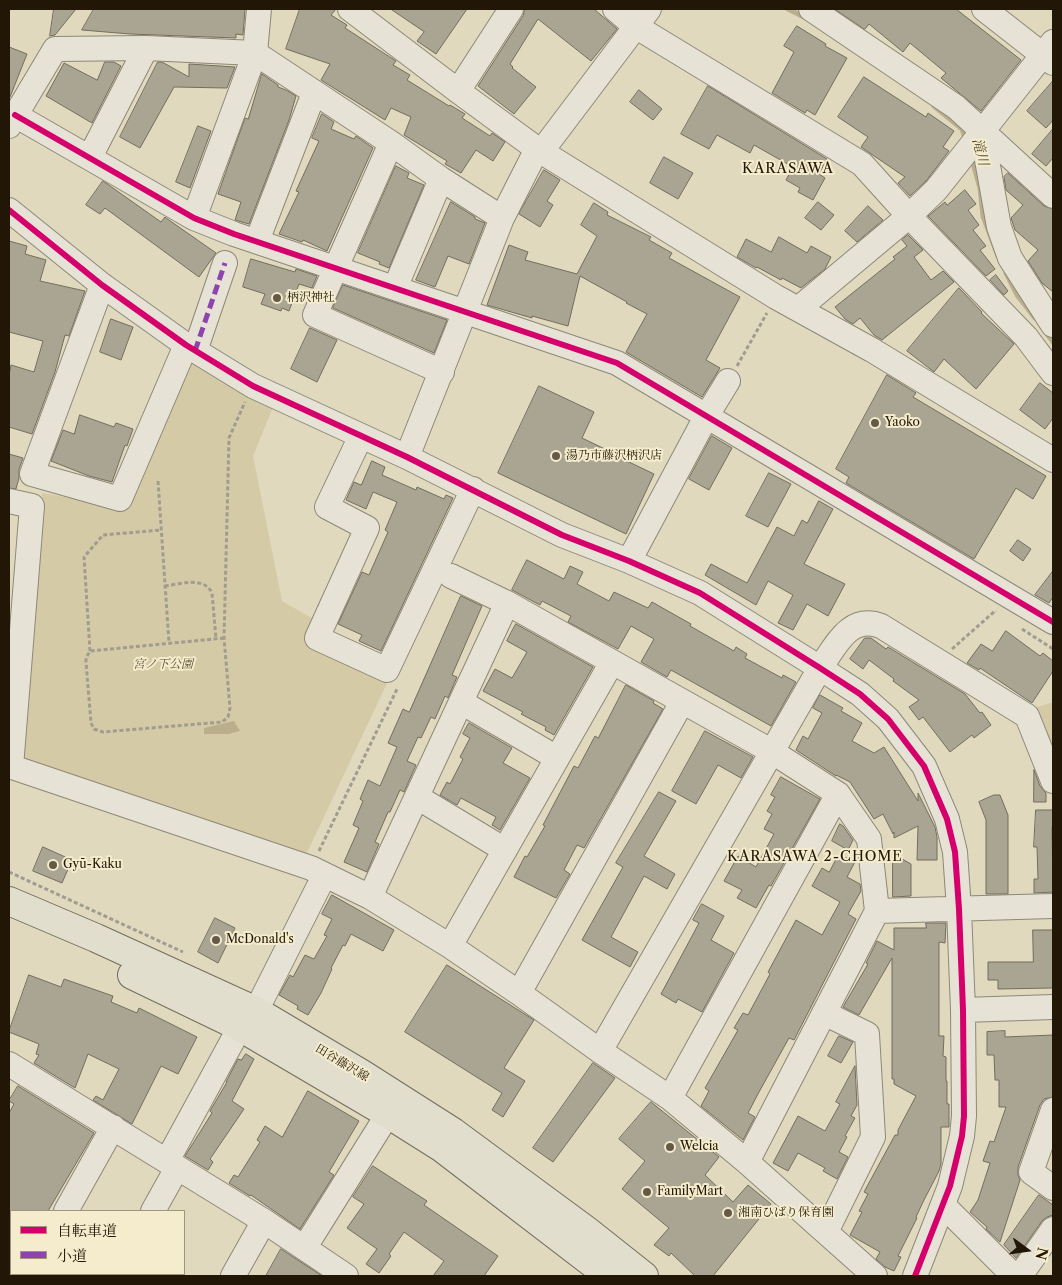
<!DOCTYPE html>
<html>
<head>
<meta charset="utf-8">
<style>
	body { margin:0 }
	#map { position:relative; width:1062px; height:1285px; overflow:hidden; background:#e0d9be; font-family:"Libre Caslon Text","Noto Serif JP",serif }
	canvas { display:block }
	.frame { position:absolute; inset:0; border:10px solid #221607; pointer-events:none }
	.legend { position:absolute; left:10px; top:1210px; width:175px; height:65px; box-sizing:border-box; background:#f4eccc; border:1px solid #a0967d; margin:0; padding:6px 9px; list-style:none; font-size:15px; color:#221607 }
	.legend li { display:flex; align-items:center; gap:10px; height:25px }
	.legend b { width:25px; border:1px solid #a0967d }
	.north { position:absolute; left:1002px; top:1225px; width:50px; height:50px; -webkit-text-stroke:4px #f4eccc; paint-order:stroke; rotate:104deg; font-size:14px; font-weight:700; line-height:20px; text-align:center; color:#221607 }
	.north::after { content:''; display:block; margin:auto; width:18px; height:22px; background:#221607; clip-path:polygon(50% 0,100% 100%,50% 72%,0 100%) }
</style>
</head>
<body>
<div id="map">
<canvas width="1062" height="1285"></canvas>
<div class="frame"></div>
<ul class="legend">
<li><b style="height:6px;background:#d6006c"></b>自転車道</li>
<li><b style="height:6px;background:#8e44ad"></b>小道</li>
</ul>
<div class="north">N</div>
</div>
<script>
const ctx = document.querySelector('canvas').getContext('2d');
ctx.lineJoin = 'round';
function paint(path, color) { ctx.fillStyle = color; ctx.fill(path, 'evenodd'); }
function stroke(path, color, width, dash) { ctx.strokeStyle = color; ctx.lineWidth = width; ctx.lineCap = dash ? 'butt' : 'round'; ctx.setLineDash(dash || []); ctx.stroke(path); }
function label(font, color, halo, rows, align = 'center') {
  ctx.font = font + ' "Libre Caslon Text","Noto Serif JP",serif'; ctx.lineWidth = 4; ctx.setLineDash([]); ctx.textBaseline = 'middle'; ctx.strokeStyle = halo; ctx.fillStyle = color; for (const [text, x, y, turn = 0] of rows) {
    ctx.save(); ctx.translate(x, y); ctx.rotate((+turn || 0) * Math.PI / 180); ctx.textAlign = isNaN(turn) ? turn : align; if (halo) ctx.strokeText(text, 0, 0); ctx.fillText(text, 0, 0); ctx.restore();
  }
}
paint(new Path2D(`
	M187,356L273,407L253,456L282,601L315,620L306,644L388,681L306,855L20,759L42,493L127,508Z
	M1053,702V756L1035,708Z`), '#d4caa6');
paint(new Path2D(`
	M234,721L240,731L228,734H204V728Z`), '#baae8c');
stroke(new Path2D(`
	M788,9L806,18
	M934,106L962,129L966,141
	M971,156L980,188L983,216L998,256
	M1006,273L1017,295L1035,318
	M1045,331L1053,342`), '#baae8c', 5);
const building = new Path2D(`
	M54,9H76L55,35L50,36Z
	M94,9H245L243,35L236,34V38L130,34L82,30Z
	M300,9H336L331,15L347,25L345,28L396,61L393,65L410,75L407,80L449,106L450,105L465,114L462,118L490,136L492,133L505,142L493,161L476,150L461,173L445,164L447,161L404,135L411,117L391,108L385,120L321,80L330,64L286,49Z
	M391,9H467L436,54L417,41L424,32Z
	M525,9H594L617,29L591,61L538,19L510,64L513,67L512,68L536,87L514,114L478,86L523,16Z
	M835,9H956L1021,60L981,111L941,78L946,73L910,43L903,52L869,24L865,29Z
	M797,26L826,44L825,46L847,58L815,115L807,110L805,113L772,93L794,52L784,46Z
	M9,47L27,54L10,97H9Z
	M105,62H114L121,66L92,123L46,96L64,63L97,80Z
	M158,62H162L189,77V64L235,67L227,88L174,87L140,148L120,137Z
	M262,74L278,85V87L286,90L296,96L289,120L249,224L235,220L241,202L218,194L245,118L248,119Z
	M864,77L926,117L928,113L954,131L943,147L949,151L926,181L910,196L898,183L905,177L861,147L868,137L838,117Z
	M1053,81V120L1046,128L1027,111Z
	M708,86L827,159L819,174L825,178L813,200L798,192L800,188L786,180L793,167L754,145L750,153L717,135L709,149L681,134Z
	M639,90L662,109L653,120L630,102Z
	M322,114L334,122L331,129L354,139L356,136L373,148L327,251L303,240L302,242L279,234L299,192L296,191L319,141L312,138Z
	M198,126L211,131L190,188L176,182Z
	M1053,129V158L1046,166L1032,154Z
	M664,157L693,173L678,199L650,183Z
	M396,166L409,173L407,178L424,185L389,268L379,264L380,262L358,253Z
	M544,170L560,180L547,201L553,205L540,227L519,214Z
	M1008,173L1044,206L1053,209V292L1042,283L1028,261L1038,250L1015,230L1011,218L1023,205L1006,190L1004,177Z
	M103,181L161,222L165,217L166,218L216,253L199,277L105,208L100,214L86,205Z
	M965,190L976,204L968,210L979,225L973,230L986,246L980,250L995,269L986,276L928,216L945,202L947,205Z
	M451,202L475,217V219L485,223L469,264L448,256L435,287L416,280Z
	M818,202L834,215L821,230L805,218Z
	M594,203L608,212L607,215L651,237L649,240L672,253L669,258L740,297L706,360L720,368L702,397L626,352L647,314L626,303L627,302L580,276L568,326L532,316V318L487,305L509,245L528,252L525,260L577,274L597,236L581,225Z
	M868,206L883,220L857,242L845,231Z
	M908,235L923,250L914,257L931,280L943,271L954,282L882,340L874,335L860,318L853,324L845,319L835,307L895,259L893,257L907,246L902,240Z
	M779,237L807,253L811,246L831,257L825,269L801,288L782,278L781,280L757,267L756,268L737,257L746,239L771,252Z
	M9,241L27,246L25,254L46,260L40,281L85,291L69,336L65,335L55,372L32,434L9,427V376L11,365L34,372L43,341L9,332Z
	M251,259L295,272L296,269L317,276L312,288L299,284L289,311L282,308L281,311L261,304L265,294L243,287Z
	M996,275L1008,291L1004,295L990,280Z
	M343,285L447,320L434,353L333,308Z
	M959,288L982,312L981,313L1014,344L976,389L944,359L934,372L907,351Z
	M111,319L133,327L121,360L100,352Z
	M310,328L337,340L317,382L291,369Z
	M887,375L916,393L913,397L1046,476L1033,499L1016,488L974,559L846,483L849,477L836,469Z
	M1040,383L1053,393V418L1045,429L1020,410Z
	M539,386L594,412L582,438L609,451L608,452L654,474L626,534L498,473Z
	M80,415L114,427L116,423L133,429L127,446L125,445L112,482L89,476L51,461L63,430L74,434Z
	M712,436L732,448L709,490L689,479Z
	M9,454L23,458L19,469V478L16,489L9,488Z
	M372,461L385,467L382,475L416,490L417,487L444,499L446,495L453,498L381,651L359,641L362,635L338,624L362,572L369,575L388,532L385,530L397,502L373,492L366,509L346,500L354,482L361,485Z
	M769,473L791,484L768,527L746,516Z
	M819,501L833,509L804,564L845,584L828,616L807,604L793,630L778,623L793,595L768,581L756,605L705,575L711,564L747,583L777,527L794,536L802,520L807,523Z
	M1018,540L1031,549L1023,561L1010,551Z
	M527,560L564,579L570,566L583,572L577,584L609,601L614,592L648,608L652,602L691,624L690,626L734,651L736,647L747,654L745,658L782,678L783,675L796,682L771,726L671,670L667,677L641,662L654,639L631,626L618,649L568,622L571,616L542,601L540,605L512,590Z
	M1053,571V597L1049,603L1035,595Z
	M461,596L482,606L452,675L457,677L448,698L445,696L435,719L431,717L421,738L418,737L407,761L416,765L404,792L400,790L390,812H388L375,842L379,844L367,872L344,862L359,828L353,825L363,801L360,799L368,780L380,786L397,747L388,743L403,709L409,712Z
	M516,624L593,667L554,735L545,730L546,727L521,714L523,712L483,691L495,669L512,678L527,652L507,641Z
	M1006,631L1040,656L1043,653L1053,661V671L1032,703L980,668L979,670L967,663L981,644L992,651Z
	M865,638H871L886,649L888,647L965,694L980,713L982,712L991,725L974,738L972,735L950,752L923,717L919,720L909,707L919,700L893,681L894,679L869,660L863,669L850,659Z
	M626,685L654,701L653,703L663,709L584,848L577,845L564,870L570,874L556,898L514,877L525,856L527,857L545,826L543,825L574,766L578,768L595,736L598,738Z
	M820,695L843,708L841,711L862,723L852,741L874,753L884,747L918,801V793L935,827L937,837V860H917L918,826L894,838V832L893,834L883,814L874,819L850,782L836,775V776L796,750L803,736L808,739L822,713L813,708Z
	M469,723L512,748L503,763L530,778L500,830L492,825L496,817L461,798L457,805L440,795L447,782L450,784L463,759L460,757L470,738L463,734Z
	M705,731L753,757L741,778L718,765L696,804L672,791Z
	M1034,770L1040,786L1046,793V802H1034Z
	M781,777L820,799L771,886L769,885L756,908L737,898L742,890L724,881L738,856L756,867L774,834L764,829L772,814L767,811L775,797L771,795Z
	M659,792L676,801L644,856L675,874L667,889L644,876L611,937L638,952L630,967L582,940L623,867L616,863Z
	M994,795H1000L1008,815V894H986V820L979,802Z
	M1036,810H1053V827H1052L1053,892L1034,893V879H1038L1037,847H1034Z
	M840,824L843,826L853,840L848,850L832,841Z
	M43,847L72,860L62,883L33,871Z
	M837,858H857L847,877L860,884L861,891L848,914L856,919L794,1040L789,1038L759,1092L748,1113L755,1117L743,1140L701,1106L709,1091L705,1088L738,1030L734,1028L743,1013L748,1015L770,974L768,972L796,920L822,935L840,902L812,886L822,868L829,872Z
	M893,859H902L911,864V896L893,897Z
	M332,895L394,930L383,951L351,934L345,946L343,945L331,968L332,969L321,993L308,1015L297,1009L298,1006L279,995L290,975L293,977L305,955L314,959L327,936L324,935L332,919L322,914Z
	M702,904L724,916L711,940L734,953L702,1012L678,999L676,1003L661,994L699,923L693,920Z
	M215,918L235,928L218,963L198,952Z
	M926,923H946L945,943L939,942V1036H944L943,1056L946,1057V1081H947V1104H949V1127H941V1164L939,1171L924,1200L916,1217L917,1218L898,1256L901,1257L894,1271L885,1267L876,1259L880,1252L850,1235L862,1212L859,1211L868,1194L864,1192L895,1135H898V1130L916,1096L894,1084V1079H892V958L859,1015L843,1007L868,964L866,963L877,941L894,950V928H926Z
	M1033,930H1053V988L998,989V980H988V962H1033Z
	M447,965L534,1020L504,1068L525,1081L503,1117L492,1110L502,1093L405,1032Z
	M29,975L61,987L64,979L113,996L111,1002L137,1013L139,1008L197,1037L178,1074L161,1066L132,1124L93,1100L96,1096L103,1100L119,1069L88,1054L75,1088L34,1063L39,1055L36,1054L39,1044L9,1032Z
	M1005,1031V1037L1053,1035V1097L1044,1099L1040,1105L1018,1167V1175L1020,1180L1000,1242L986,1229L987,1227L970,1212L978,1200L990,1163L983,1161L990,1141L994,1142L1006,1107H999V1080H995L994,1055H987V1032Z
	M839,1036L853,1042L841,1063L828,1056Z
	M246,1054L254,1059L232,1101L244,1109L210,1159L213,1162L208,1170L185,1156L212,1113L210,1111L227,1082H226L238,1059L241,1060Z
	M593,1063L615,1078L553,1162L533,1148Z
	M855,1066L857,1105L851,1116L855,1118L845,1136L847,1137L839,1152L848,1157L837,1179L823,1171L825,1168L798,1153L788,1171L773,1163L798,1116L825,1131L840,1104L836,1102Z
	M18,1086L94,1133L48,1211H9V1113L14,1104L9,1101Z
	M308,1091L359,1121L329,1172L334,1175L300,1229L251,1195L250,1196L229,1183L234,1175L238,1177L260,1142L257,1140L265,1126L282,1137Z
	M651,1102L719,1157L705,1175L733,1202L748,1185L771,1204L713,1276H695L671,1253L669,1256L654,1245L669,1228L622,1189L645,1161L619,1139Z
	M373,1166L427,1201L424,1205L498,1256L484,1276H433L444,1261L404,1232L389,1254L391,1256L379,1273L366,1264L377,1249L347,1228L364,1204L353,1197Z
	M1039,1195L1053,1205V1215L1047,1217L1042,1221L1016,1258L1004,1245Z
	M281,1249L322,1276H266Z`);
paint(building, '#aaa492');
stroke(building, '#736d5e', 1);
const minor = new Path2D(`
	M350,9L458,91L537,149L776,297L872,350L1053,460
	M615,9L635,26L862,164L909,216L1026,337L1053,373
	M811,9L956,107L1053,196
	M984,9L1053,63
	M458,91L511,9
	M15,115L194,218L234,234L617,363L1053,622
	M9,126L55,49L146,48L255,53L391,143L441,179L502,218
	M982,132L999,227L1010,258L1053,325
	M391,143L315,315L442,372
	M541,152L649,9
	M90,157L146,48
	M9,210L102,285L186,345L253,386L407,457L562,535L629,561L700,593L820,668L860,694L888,719L924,766L947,819L955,852L959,909L963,1010L964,1116L962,1136L950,1186L915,1276
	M194,218L255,53L259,9
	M257,241L314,93
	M102,285L32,474L120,499L186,345
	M395,288L441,179
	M798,309L909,216L936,190L1053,42
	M195,351L225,263
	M361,436L327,507L367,528L317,638L387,670L473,489
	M407,457L502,218L537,149
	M9,501L32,506L11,767
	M629,561L706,417L728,381
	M451,576L507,603L771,751L838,794L869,839L877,911L747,1162
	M461,702L557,758
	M9,766L311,868L370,897L450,946L519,993L600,1051L670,1098L747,1162L875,1276
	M417,797L505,850
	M370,897L507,603
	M877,911L1053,906
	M450,946L612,662
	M519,993L682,702
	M963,1010L1053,1007
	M256,1011L324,876
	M824,1013L867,1034L873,1137L826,1232
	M600,1051L820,668C836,646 849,614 881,626L1027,716L1053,781
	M9,1064L264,1221L346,1276
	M670,1098L838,794
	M1053,1110L1031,1172L1053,1188
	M167,1161L240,1027
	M943,1205L1014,1276
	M66,1211L113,1127
	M153,1211L177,1168
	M305,1247L388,1114
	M30,1276L32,1274
	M117,1276L119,1274
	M233,1276L264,1221
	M1020,1276L1053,1229`);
const major = new Path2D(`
	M9,901L96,938L256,1011L362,1074L453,1132L586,1230L644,1276
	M132,975L240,1027L388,1114L442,1148L609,1276`);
stroke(minor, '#8d8877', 26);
stroke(major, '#736d5e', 30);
stroke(new Path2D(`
	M737,366L767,313
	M158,481L169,643
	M165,586C180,584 204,576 212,593L216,639
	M1022,629L1053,649
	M224,638L90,651L86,658V662L91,723L94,729L103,732L222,722L228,717L230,708L224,638L229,438L245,402
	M952,649L995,611L996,612
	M90,651L84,557L103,535L161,530
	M319,851L398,687
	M9,872L183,952`), '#a09c90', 3, [4, 2.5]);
stroke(minor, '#e6e2d5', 24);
stroke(major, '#e2dece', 28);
stroke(new Path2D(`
	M195,351L225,263`), '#8e44ad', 5, [10, 5]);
stroke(new Path2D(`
	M15,115L194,218L234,234L617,363L1053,622
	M9,210L102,285L186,345L253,386L407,457L562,535L629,561L700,593L820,668L860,694L888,719L924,766L947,819L955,852L959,909L963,1010L964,1116L962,1136L950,1186L915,1276`), '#d6006c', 6);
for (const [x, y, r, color] of [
	[277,298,5,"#645a47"],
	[875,423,5,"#645a47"],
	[556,456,5,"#645a47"],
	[53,865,5,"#645a47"],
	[216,940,5,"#645a47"],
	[670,1147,5,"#645a47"],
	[647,1192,5,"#645a47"],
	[728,1213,5,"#645a47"]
]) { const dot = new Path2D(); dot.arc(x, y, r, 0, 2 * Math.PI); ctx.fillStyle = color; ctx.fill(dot); stroke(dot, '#f4eccc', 2); }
label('12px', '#221607', '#f4eccc', [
	["柄沢神社",287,298],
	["Yaoko",885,423],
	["湯乃市藤沢柄沢店",566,456],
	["Gyū-Kaku",63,865],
	["McDonald's",226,940],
	["Welcia",680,1147],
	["FamilyMart",657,1192],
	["湘南ひばり保育園",738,1213]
], 'left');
label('italic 12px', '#5d5138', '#f4eccc', [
	["宮ノ下公園",163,665]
]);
label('12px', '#221607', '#f4eccc', [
	["田谷藤沢線",342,1063,31]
]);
label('italic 14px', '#584c34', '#f4eccc', [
	["滝川",980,152,75]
]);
ctx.letterSpacing = '1px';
label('14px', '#221607', '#f4eccc', [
	["KARASAWA",788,169],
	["KARASAWA 2-CHOME",815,857]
]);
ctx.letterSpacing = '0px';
</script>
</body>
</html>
